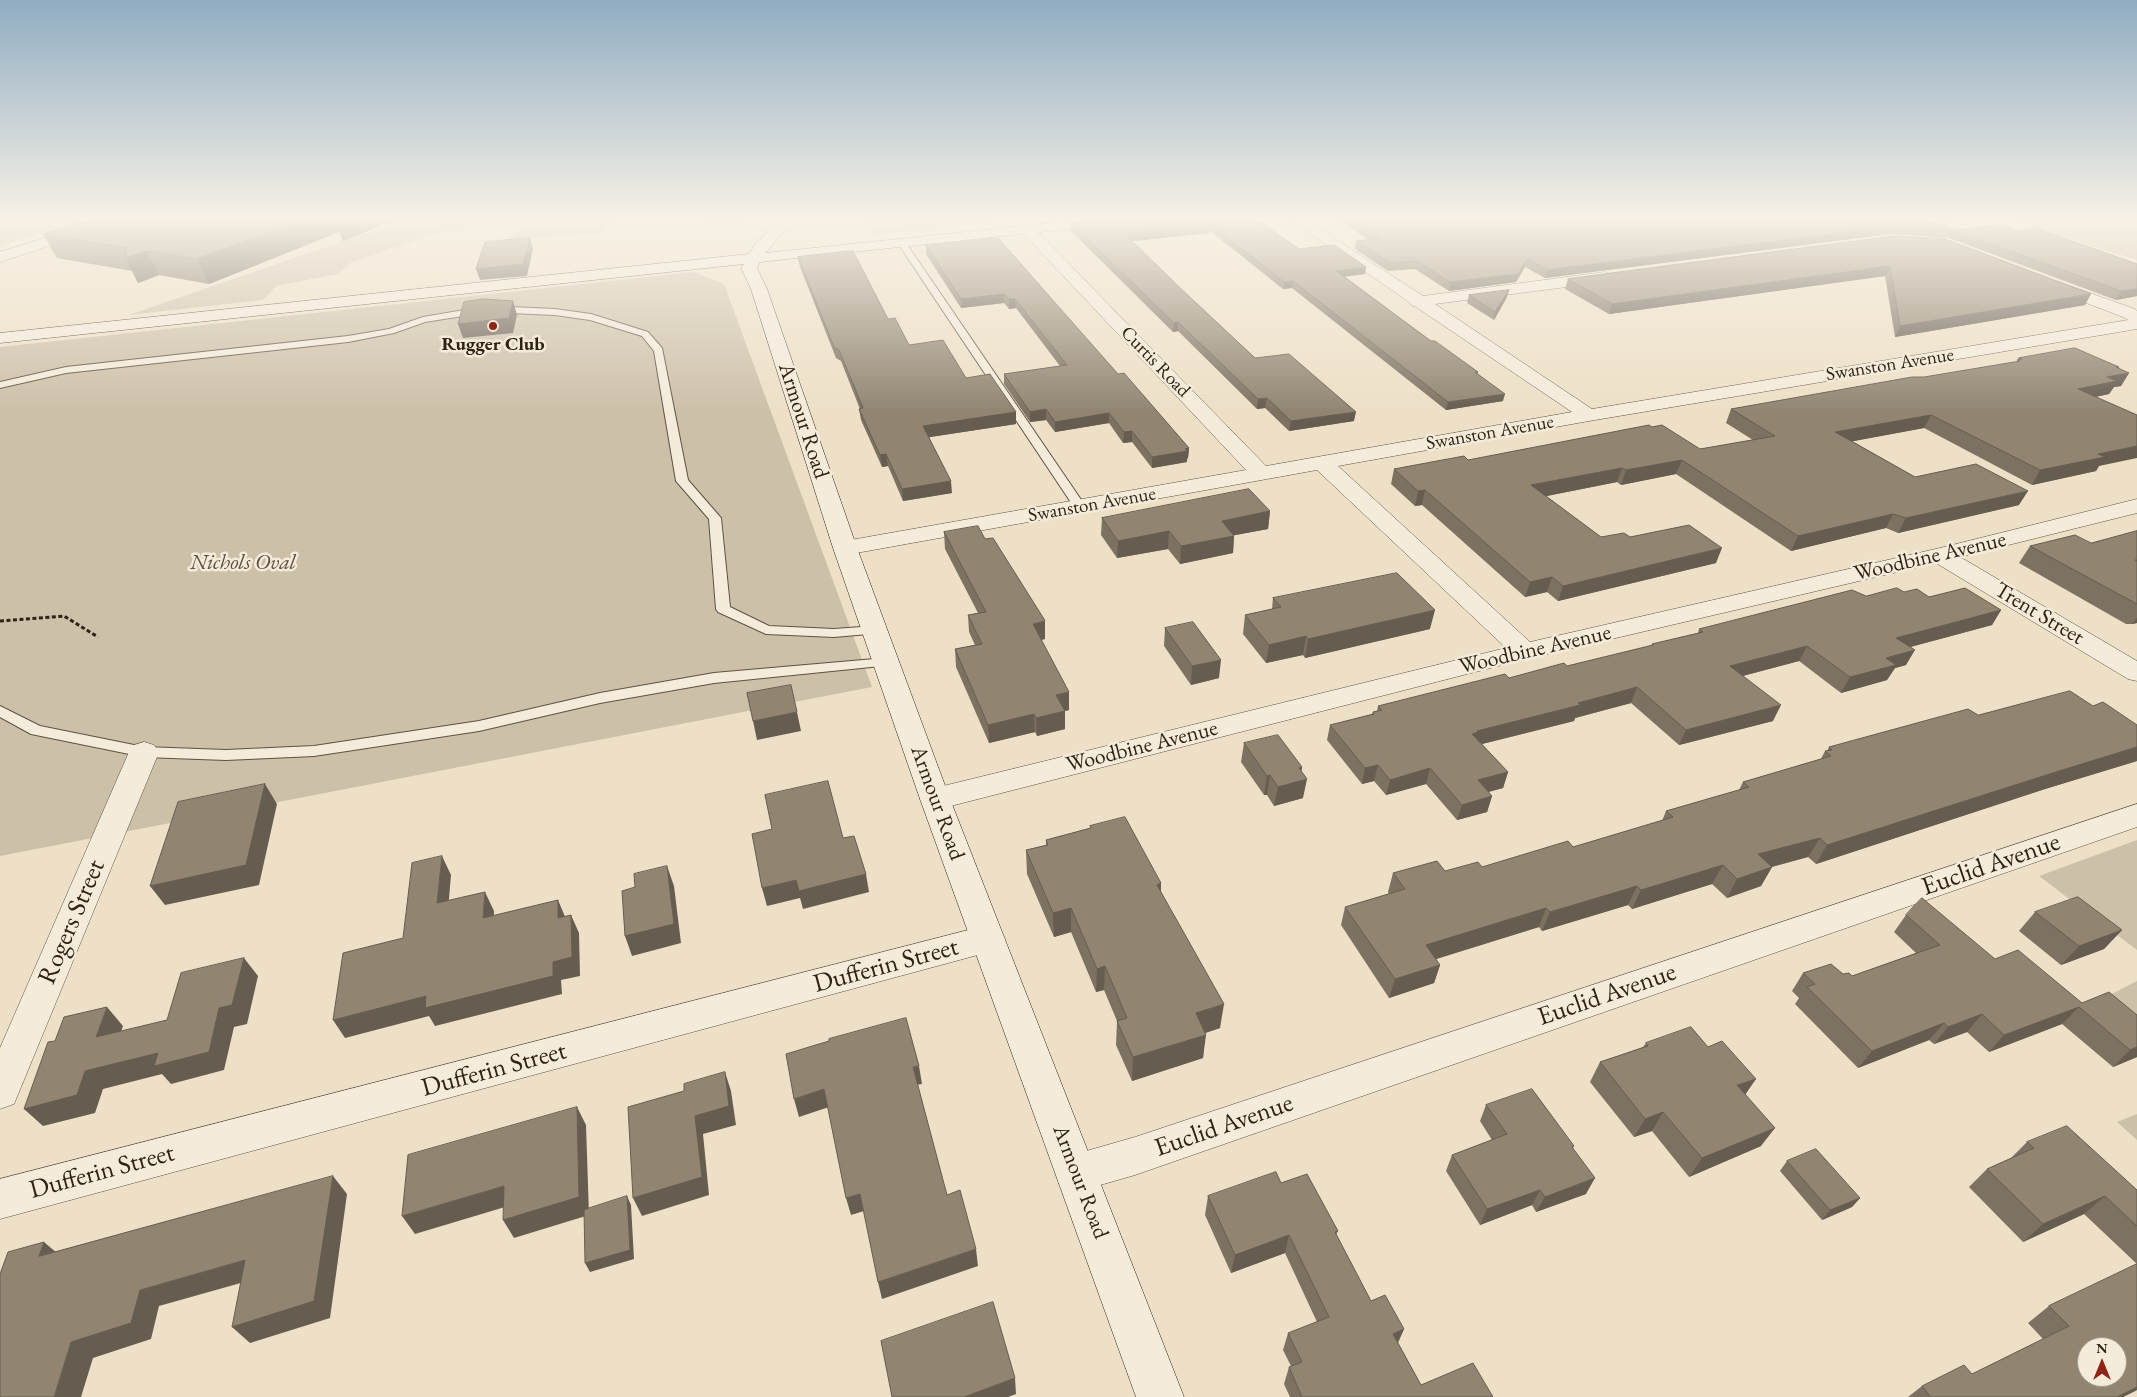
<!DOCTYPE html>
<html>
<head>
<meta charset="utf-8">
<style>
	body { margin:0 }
	#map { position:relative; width:2137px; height:1397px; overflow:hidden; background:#eee0c7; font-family:"EB Garamond",serif }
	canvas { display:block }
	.north { position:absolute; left:2077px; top:1337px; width:50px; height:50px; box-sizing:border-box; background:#f4ebdb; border:1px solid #a49b8c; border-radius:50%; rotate:0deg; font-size:14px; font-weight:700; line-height:20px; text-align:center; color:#2d2215 }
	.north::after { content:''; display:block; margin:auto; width:18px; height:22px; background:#8f2418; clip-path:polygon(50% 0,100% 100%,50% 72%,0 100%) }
</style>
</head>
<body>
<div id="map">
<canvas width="2137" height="1397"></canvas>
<div class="north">N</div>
</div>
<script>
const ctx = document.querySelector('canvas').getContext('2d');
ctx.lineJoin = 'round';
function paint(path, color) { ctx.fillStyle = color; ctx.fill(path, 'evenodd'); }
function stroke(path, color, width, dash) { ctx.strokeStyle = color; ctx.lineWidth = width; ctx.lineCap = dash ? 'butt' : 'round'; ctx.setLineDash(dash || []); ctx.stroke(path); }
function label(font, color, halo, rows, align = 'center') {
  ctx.font = font + ' "EB Garamond",serif'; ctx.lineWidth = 5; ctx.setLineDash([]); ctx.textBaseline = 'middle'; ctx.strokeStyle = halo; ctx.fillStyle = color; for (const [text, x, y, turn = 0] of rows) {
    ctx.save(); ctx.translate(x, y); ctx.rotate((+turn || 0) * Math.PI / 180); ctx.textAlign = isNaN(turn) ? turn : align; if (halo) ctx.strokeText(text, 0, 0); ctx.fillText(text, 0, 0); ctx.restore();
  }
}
paint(new Path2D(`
	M0,217H91L0,246Z
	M413,217H619L602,233L508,240L522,225L450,229L352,262L337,274L276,286L263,300L129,315Z
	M865,217H990L987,223L874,235Z
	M1999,217H2137V260Z
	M694,272L724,284L872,687L0,856V347Z
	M2137,840V950L2039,876Z
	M2137,981V1025L2104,998Z
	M2137,1114V1140L2117,1122Z`), '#cdc0a9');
const service = new Path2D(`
	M898,240H904L1086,507L1084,510H1076L897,242Z
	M488,306L555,309L591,314L648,332L662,348L688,480L721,518L730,607L769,626L834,629L875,626L880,627L882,630L880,633L834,637L766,634L718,612L716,609L709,519L676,481L654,351L642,336L590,320L555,315L488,312L425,322L394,333L348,342L66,373L0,388V382L66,367L348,336L389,329L423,317Z
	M886,658L891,659L893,662L891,665L714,683L600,703L479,731L314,756L226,760L144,757L31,734L0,717V706L40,726L144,747L226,750L314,746L479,721L600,693L714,673Z`);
const minor = new Path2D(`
	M110,217H130L128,220L0,262V252Z
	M1286,217H1302L1423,296L1605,272L1611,274L1613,277L1611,280L1605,282L1435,304L1592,409L2128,320L2123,317L2047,288L2045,285L2047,282L2053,280L2135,309L2137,311V329L1589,421L1338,466L1530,642L1940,548L2137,499V513L1960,557L2137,661V681L2128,679L1936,563L1526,659L935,810L924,807L920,799L924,791L935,788L1506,648L1317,470L845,555L837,553L833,548L837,543L845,541L1246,470L1022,232L1020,229L1022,226H1032L1266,466L1572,412L1416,307L1411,305L1409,302Z
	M144,742L154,745L159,752L19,1092L14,1104L0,1109V1048L129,752L134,745Z
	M2137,804V827L1135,1175L1076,1192L1062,1186L1056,1172L1062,1158L1135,1137Z
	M988,925L1000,929L1005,939L1000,949L0,1219V1179Z`);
const secondary = new Path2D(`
	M783,217H797L765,253L1109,217H1151L1144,221L760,262L757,268L767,289L857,548L950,799L1184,1397H1136L920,799L833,548L751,289L741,268L744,264L0,343V333L749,254L756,243Z`);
stroke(service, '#5d5242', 2);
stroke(minor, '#5d5242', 1);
stroke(secondary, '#2d2215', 1);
stroke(new Path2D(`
	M1944,220L1946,229`), '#2d2215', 2, [2, 1]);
stroke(new Path2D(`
	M0,621L64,616L98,637`), '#2d2215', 3, [4, 2.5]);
paint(service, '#f4ebdb');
paint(minor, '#f4ebdb');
paint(secondary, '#f4ebdb');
paint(new Path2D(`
	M98,217H402L343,241L339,232L209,284L159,275L138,283L132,271L57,258L43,234Z
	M703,217H745L743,221L704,222Z
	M1334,217H1919L1956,230L2020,231L2137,264V296L2116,300L1949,238L1890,234L1545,278L1525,267L1516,282L1449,291L1415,269L1388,271L1355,249L1356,241L1369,240Z
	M1204,219L1259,224L1299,249L1365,274L1344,276L1431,341L1478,372V374L1503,401L1446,410L1292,288L1283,289L1209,230V233L1132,241L1178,286L1255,358L1354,421L1289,431L1265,408L1257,409L1178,331L1173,332L1071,231V223L1204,221Z
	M1894,236L2085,305L1895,337L1885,276L1609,314L1565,289L1568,279Z
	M998,238L1096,350L1118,374L1189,448L1188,458L1187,459V462L1152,468L1132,442L1123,443L1109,423L1055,432L1046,420L1030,422L1004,384V374L1060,366L1016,308L1009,309L1004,303L961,308L926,254V246Z
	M798,257L888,319L909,345L966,378L1016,412V424L929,437L952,493L903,501L888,466L882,467L861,420L859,409H860L841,361L836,358L800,267Z
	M1469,295L1507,297L1494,320L1467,303Z
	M2019,358L2119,367L2118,368L2129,373L2121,386L2114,387L2109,394L2096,397L2099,466L2096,471L2032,485L1924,428L1852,441L1915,477L2019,505L1898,533L1886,528L1791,551L1676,474L1621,485L1617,482L1546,496L1601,537H1630L1716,563L1558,601L1547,592L1525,597L1422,505L1415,506L1391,484L1394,469L1468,460L1700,449L1753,440L1726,423L1731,409L2016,362Z
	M1270,511L1268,529L1234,535L1233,553L1180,564L1168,549L1117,558L1101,535L1102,518Z
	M2137,531V623L2132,624H2126L2019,563L2030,546L2091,543Z
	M944,532L985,539L1045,639L1041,640L1069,710L1065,711V729L1037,736L1035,732L989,743L956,667L955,649L975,645L969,632L968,615L978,613L945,549Z
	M1904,592L2001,610L1992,625L1910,647L1906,665L1895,668L1887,680L1841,693L1799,661L1743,676L1773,721L1679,745L1631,703L1575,718L1574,721L1482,744L1508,772L1503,788L1488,792L1492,796L1487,812L1457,820L1426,784L1386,795L1374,781L1362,784L1327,740L1330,725L1372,714L1373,712L1377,711L1378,706L1567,666L1651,646L1652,644L1698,633L1699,629L1866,596Z
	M1273,598L1430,629L1305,658L1303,655L1266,663L1243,634L1245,615L1272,609Z
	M1165,628L1219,678L1191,685L1164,646Z
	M1978,715L2137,747V761L2045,789L1816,864L1808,857L1772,867L1761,886L1727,898L1712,884L1632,909L1628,905L1542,931L1539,927L1436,959L1440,965L1434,983L1389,998L1341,925L1345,907L1389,894L1388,892L1393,873L1445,871L1482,867L1573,847L1662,821L1666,811L1739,790L1743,782L1821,759L1825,751H1827L1829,747Z
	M1244,743L1302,767L1301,771L1303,798L1274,806L1267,795H1264L1241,762Z
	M1090,826L1161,883V892L1220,1028L1205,1033L1203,1058L1132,1081L1116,1045L1117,1021L1104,990L1096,992L1071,932L1054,937L1027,874L1026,850L1046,845V840L1090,828Z
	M2035,912L2122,930L2104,949L2061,965L2019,931Z
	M1906,915L2082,1003L2137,1015V1057L2113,1067L2062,1024L1989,1052L1967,1032L1934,1044L1929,1040L1858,1068L1795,1004L1799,998L1792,991L1803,973L1843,974L1852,976L1916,953L1894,932Z
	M1646,1043L1745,1094L1761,1146L1689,1177L1652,1131L1634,1137L1590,1082L1600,1062L1643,1047Z
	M1486,1105L1574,1146L1573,1148L1586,1194L1536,1212L1532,1205L1480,1225L1446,1171L1452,1155L1492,1140L1480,1121Z
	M2027,1142L2137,1190V1390L2123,1397H1908L1922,1386L1972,1374L2043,1339L2028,1323L2049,1306L2137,1264L2084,1214L2023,1242L1969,1187L1987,1169L2011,1158Z
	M1787,1161L1860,1198L1852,1207L1822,1220L1780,1171Z
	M1281,1183L1338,1231L1336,1235L1371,1301L1404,1329L1398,1343L1421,1385L1493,1397H1290L1284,1384L1289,1367L1291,1366L1283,1350L1288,1333L1317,1322L1285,1253L1231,1273L1205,1215L1208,1196Z`), '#7d7262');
paint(new Path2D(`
	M246,217H402L343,241L339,232L209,284L197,259L245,221Z
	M1061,217H1095L1061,220Z
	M1209,225V233L1125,242V234Z
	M1894,226L1890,234L1545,278L1548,270Z
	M530,238L533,249L527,276L480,280L476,269Z
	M147,251L159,275L138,283L126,258Z
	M1527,259L1525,267L1516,282L1449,291L1450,282Z
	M1890,266L1885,276L1609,314L1612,304Z
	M1366,267L1365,274L1335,278L1336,271Z
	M1293,281L1292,288L1283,289L1284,282Z
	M2137,289V296L2116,300L2121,291Z
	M1509,290L1507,297L1494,320L1495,312Z
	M1004,294V303L961,308V299Z
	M2091,294L2085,305L1895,337L1900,326Z
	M1009,299H1015L1016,308L1009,309Z
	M513,301L517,315L513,333L463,338L458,324Z
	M1178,322V331L1173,332L1174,323Z
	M2116,367H2119L2114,375L2129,373L2121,386L2114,387L2109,394L2070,402L2078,389L2107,377Z
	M1505,394L1503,401L1446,410L1448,402Z
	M1267,398L1265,408L1257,409L1258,399Z
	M1046,409V420L1030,422V412Z
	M1016,412V424L924,438L923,426Z
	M1356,412L1354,421L1289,431L1291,421Z
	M1109,413V423L1055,432V422Z
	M1931,415L1924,428L1828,446L1835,432Z
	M1132,431V442L1123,443L1124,432Z
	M2137,446V458L2099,466L2096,471L2032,485L2040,470L2098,454Z
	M1189,448L1188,458L1187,459V462L1152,468V457Z
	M886,454L888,466L882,467L880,455Z
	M1682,460L1676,474L1621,485L1626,470Z
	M1622,468L1617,482L1527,500L1531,485Z
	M951,481L952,493L903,501L902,489Z
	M1425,490L1422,505L1415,506L1418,491Z
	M2028,491L2019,505L1898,533L1906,518Z
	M1270,511L1268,529L1220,538L1222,521Z
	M1893,514L1886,528L1791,551L1798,536Z
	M1169,531L1168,549L1117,558L1118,541Z
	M1234,536L1233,553L1180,564L1181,546Z
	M1722,548L1716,563L1558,601L1563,586Z
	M1552,577L1547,592L1525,597L1530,582Z
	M1435,610L1430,629L1305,658L1308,639Z
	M2001,610L1992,625L1888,653L1896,638Z
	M2137,618V623L2132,624Z
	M1045,621V639L1033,641V624Z
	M1306,636L1303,655L1266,663L1269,645Z
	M1807,646L1799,661L1723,681L1730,666Z
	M1915,650L1906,665L1895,668L1887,680L1841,693L1850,677L1886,658Z
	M1221,660L1219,678L1191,685L1192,666Z
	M1637,687L1631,703L1575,718L1574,721L1474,746L1472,734L1477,731Z
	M1069,692V710L1056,713V695Z
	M1781,705L1773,721L1679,745L1686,730Z
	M1065,711V729L1037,736L1036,718Z
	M797,712L801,731L757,740L753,721Z
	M1034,714L1035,732L989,743L988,725Z
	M2137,747V761L2045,789L1816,864L1827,845L2059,771Z
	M1378,765L1374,781L1362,784L1365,768Z
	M1302,767L1300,781L1307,779L1303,798L1274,806L1278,787L1299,768Z
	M1430,768L1426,784L1386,795L1390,780Z
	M1508,772L1503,788L1473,796L1478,780Z
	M1270,775L1267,795H1264L1267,776Z
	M265,784L277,804L259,885L165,905L150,886Z
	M1492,796L1487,812L1457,820L1462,805Z
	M1820,838L1808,857L1748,873L1758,854Z
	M442,856L451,875L447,922L437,903Z
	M1723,865L1712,884L1632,909L1641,890Z
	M667,866L674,886L681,943L632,956L625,936Z
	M1772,867L1761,886L1727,898L1737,879Z
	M866,874L869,892L803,909L800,898L767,906L762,888L796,880Z
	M1161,883L1160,907L1157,885Z
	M1637,886L1628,905L1542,931L1550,912Z
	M485,892L494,911L493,936L483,918Z
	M558,900L566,919L558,918Z
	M1071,908V932L1054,937L1053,913Z
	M1546,908L1539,927L1420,964L1426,945Z
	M571,915L579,933L580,976L561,980L562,994L435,1026L429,1016L345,1038L333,1020L553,962Z
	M2122,930L2104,949L2061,965L2079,946Z
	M244,958L258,976L247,1024L234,1027L224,1070L171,1084L162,1074L103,1089L95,1113L43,1126L24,1109L85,1071L219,1008Z
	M1440,965L1434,983L1389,998L1395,979Z
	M1105,966L1104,990L1096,992L1097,969Z
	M1224,1004L1220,1028L1193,1037L1196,1013Z
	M107,1007L123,1026L113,1055L96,1037Z
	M2079,1007L2062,1024L1989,1052L2004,1035Z
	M1982,1014L1967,1032L1934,1044L1948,1027Z
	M1944,1023L1929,1040L1858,1068L1872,1051Z
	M1206,1035L1203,1058L1132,1081L1133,1057Z
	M2137,1047V1057L2113,1067L2130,1050Z
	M919,1066L922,1084L916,1085L913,1067Z
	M725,1072L731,1091L736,1125L703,1134L709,1195L642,1216L633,1198Z
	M1756,1079L1743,1098L1737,1085Z
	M824,1089L829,1107L799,1117L794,1099Z
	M577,1107L586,1125L589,1215L514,1238L503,1220Z
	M1663,1112L1652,1131L1634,1137L1645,1119Z
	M1775,1128L1761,1146L1689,1177L1702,1158Z
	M333,1176L347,1194L330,1318L250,1343L232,1327Z
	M1595,1178L1586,1194L1536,1212L1545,1197Z
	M504,1186L515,1204L415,1234L402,1216Z
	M1540,1190L1532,1205L1480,1225L1487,1209Z
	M860,1194L864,1211L851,1215L846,1198Z
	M627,1196L631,1205L634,1259L590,1272L585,1263Z
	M2105,1196L2084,1214L2023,1242L2043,1224Z
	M1860,1198L1852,1207L1822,1220L1830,1210Z
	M1289,1235L1285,1253L1231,1273L1235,1255Z
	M44,1242L64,1259L39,1256Z
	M976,1249L978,1266L882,1299L878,1282Z
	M245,1260L262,1277L159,1306L151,1339L93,1358L81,1397H54L71,1342L140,1290Z
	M1404,1329L1396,1346L1393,1334Z
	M1015,1378L1016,1394L1008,1397H964Z
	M2137,1387V1390L2123,1397H2117Z`), '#665d50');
const building = new Path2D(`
	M98,217H246L245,221H250L267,217H310L197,259L147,251L126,258V248L43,234Z
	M1131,217H1200L1209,225L1125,234L1178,286L1255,358L1289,354L1356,412L1291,421L1267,398L1258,399L1178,322L1174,323L1071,223Z
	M1231,217H1249L1259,224H1263L1299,249L1334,245L1366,267L1336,271L1431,341H1435L1478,372H1475L1505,394L1448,402L1293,281L1284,282L1204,219Z
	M1347,217H1919L1956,230L1996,225H2003L2020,231L2035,228L2137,264V289L2121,291L1952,230L1894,226L1548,270L1527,259L1518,274L1450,282L1417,261L1390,263L1356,241L1381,238Z
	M1894,236L1945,239L2091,294L1900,326L1890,266L1612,304L1568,279Z
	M530,238L523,264L476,269L485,242Z
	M998,238L1118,374L1124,373L1189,448L1185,449L1188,451L1152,457L1132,431L1124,432L1109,413L1055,422L1046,409L1030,412L1004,374L1067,365L1015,299H1009L1004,294L961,299L926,246Z
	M853,251L888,319L895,318L909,345L943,340L966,378L990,374L1016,412L923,426L951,481L902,489L886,454L880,455L859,409L863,408L839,350L834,347L798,257Z
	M1509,290L1495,312L1469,295Z
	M483,299L513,301L509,318L458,324L464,302Z
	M2075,348L2119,367H2116L2129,373L2107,377L2117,381L2078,389L2137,415V446L2098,454L2105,457L2040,470L1931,415L1835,432L1915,477L1976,464L2028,491L1906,518L1893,514L1798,536L1682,460L1626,470L1622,468L1531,485L1601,537L1624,533L1630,537L1689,525L1722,548L1563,586L1552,577L1530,582L1425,490L1418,491L1394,469L1464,456L1468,460L1649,425L1652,427L1662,425L1700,449L1775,436L1731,409L1912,377H1924L2020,361L2017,360L2022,359L2019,358Z
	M1249,489L1270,511L1222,521L1234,536L1181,546L1169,531L1118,541L1102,518Z
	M978,526L985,539L993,538L1044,619L1045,621L1033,624L1069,692L1056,695L1065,711L1036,718L1034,714L988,725L955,649L982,644L968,615L986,612L944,532Z
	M2137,531V560H2135L2137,561V604L2030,546L2075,535L2091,543Z
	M1397,573L1435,610L1308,639L1306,636L1269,645L1245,615L1281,607L1273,598Z
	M1897,588L1904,592L1917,589L1929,597L1965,588L2001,610L1896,638L1915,650L1886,658L1896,665L1850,677L1807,646L1730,666L1781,705L1686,730L1637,687L1578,703L1580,705L1477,731L1478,732L1472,734L1508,772L1478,780L1492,796L1462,805L1430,768L1390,780L1378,765L1365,768L1330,725L1374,714L1373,712L1382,710L1378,706L1505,674L1509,678L1564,663L1567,666L1653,645L1652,644L1703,632L1699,629L1852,590L1866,596Z
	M1193,622L1221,660L1192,666L1165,628Z
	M791,685L797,712L753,721L747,693Z
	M2070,691L2093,706L2103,702L2137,725V747L2059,771L1827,845L1820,838L1758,854L1772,867L1737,879L1723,865L1641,890L1637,886L1550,912L1546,908L1426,945L1440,965L1395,979L1345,907L1405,889L1393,873L1437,861L1445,871L1478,862L1482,867L1568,841L1573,847L1673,817L1666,811L1749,787L1743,782L1831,756L1825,751L1832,750L1829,747L1968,709L1978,715Z
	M1278,735L1302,767L1299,768L1307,779L1278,787L1270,775L1267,776L1244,743Z
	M828,781L843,838L854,836L866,874L799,891L796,880L762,888L752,834L772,829L765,795Z
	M265,784L246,865L150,886L178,802Z
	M1125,817L1161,883L1157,885L1224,1004L1196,1013L1206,1035L1133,1057L1117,1021L1127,1018L1105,966L1097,969L1071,908L1053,913L1026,850L1048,845L1046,840L1091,828L1090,826Z
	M442,856L437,903L485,892L483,918L558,900V918L571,915L572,957L553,962V976L425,1008L426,996L333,1020L343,953L403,938L412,863Z
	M667,866L674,924L625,936L622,891L635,887L634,874Z
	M2078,897L2122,930L2079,946L2035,912Z
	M1922,898L1995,959L2018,950L2082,1003L2109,992L2137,1015V1047L2130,1050L2079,1007L2004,1035L1982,1014L1948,1027L1944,1023L1872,1051L1807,987L1815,984L1803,973L1831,964L1843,974L1849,973L1852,976L1940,945L1906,915Z
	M244,958L232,1005L219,1008L209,1052L154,1066L158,1053L85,1071L77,1095L24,1109L48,1042L55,1041L64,1017L107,1007L96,1037L167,1020L181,973Z
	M906,1018L919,1066L913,1067L947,1195L960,1190L976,1249L878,1282L860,1194L846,1198L824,1089L794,1099L786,1054L829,1041V1039Z
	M1691,1027L1708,1047L1722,1041L1756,1079L1737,1085L1775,1128L1702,1158L1663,1112L1645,1119L1600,1062L1648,1046L1646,1043Z
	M725,1072L729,1106L695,1116L702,1177L633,1198L628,1107L684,1091V1084Z
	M1532,1089L1574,1146L1572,1147L1595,1178L1545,1197L1540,1190L1487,1209L1452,1155L1507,1134L1486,1105Z
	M577,1107L579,1197L503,1220L504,1186L402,1216L408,1155Z
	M2067,1126L2137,1190V1226L2105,1196L2043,1224L1987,1169L2034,1148L2027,1142Z
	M1816,1149L1860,1198L1830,1210L1787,1161Z
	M1276,1172L1281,1183L1307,1174L1338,1231L1335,1232L1371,1301L1385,1295L1404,1329L1393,1334L1421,1385L1473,1363L1493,1397H1302L1289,1367L1302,1362L1288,1333L1329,1317L1289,1235L1235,1255L1208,1196Z
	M333,1176L314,1301L232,1327L245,1260L140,1290L131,1323L71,1342L54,1397H0V1274L8,1252L44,1242L39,1256Z
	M627,1196L630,1250L585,1263L584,1210Z
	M2137,1264V1387L2117,1397H1931L1922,1386L1964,1365L1972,1374L2069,1326L2049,1306ZM2087,1347H2117V1377H2087Z
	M993,1302L1015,1378L964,1397H892L881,1341Z`);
paint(building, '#918572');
stroke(building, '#665d50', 1);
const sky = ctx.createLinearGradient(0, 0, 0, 412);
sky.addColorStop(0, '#90acc2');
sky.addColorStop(0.53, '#f7f1e6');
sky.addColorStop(1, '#f7f1e600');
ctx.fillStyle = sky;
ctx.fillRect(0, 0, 2137, 412);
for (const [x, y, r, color] of [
	[493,326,5,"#8f2418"]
]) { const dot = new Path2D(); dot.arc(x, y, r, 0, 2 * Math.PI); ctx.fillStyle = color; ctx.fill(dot); stroke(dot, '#f4ebdb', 2); }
label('bold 19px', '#2d2215', '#f4ebdb', [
	["Rugger Club",493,345]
]);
label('19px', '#2d2215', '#f4ebdb', [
	["Curtis Road",1155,362,46],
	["Swanston Avenue",1890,365,-9],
	["Swanston Avenue",1490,433,-10],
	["Swanston Avenue",1092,505,-10]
]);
label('22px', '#2d2215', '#f4ebdb', [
	["Armour Road",803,421,72],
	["Woodbine Avenue",1930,557,-13],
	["Trent Street",2039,614,31],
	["Woodbine Avenue",1535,650,-13],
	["Woodbine Avenue",1142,747,-14],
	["Armour Road",937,803,70],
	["Armour Road",1080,1182,69]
]);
label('italic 22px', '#5d5141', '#f4ebdb', [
	["Nichols Oval",243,563]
]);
label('26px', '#2d2215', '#f4ebdb', [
	["Euclid Avenue",1991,865,-19],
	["Rogers Street",72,922,-67],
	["Dufferin Street",886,966,-15],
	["Euclid Avenue",1607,995,-19],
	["Dufferin Street",494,1070,-15],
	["Euclid Avenue",1224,1126,-19],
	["Dufferin Street",102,1172,-15]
]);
</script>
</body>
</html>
